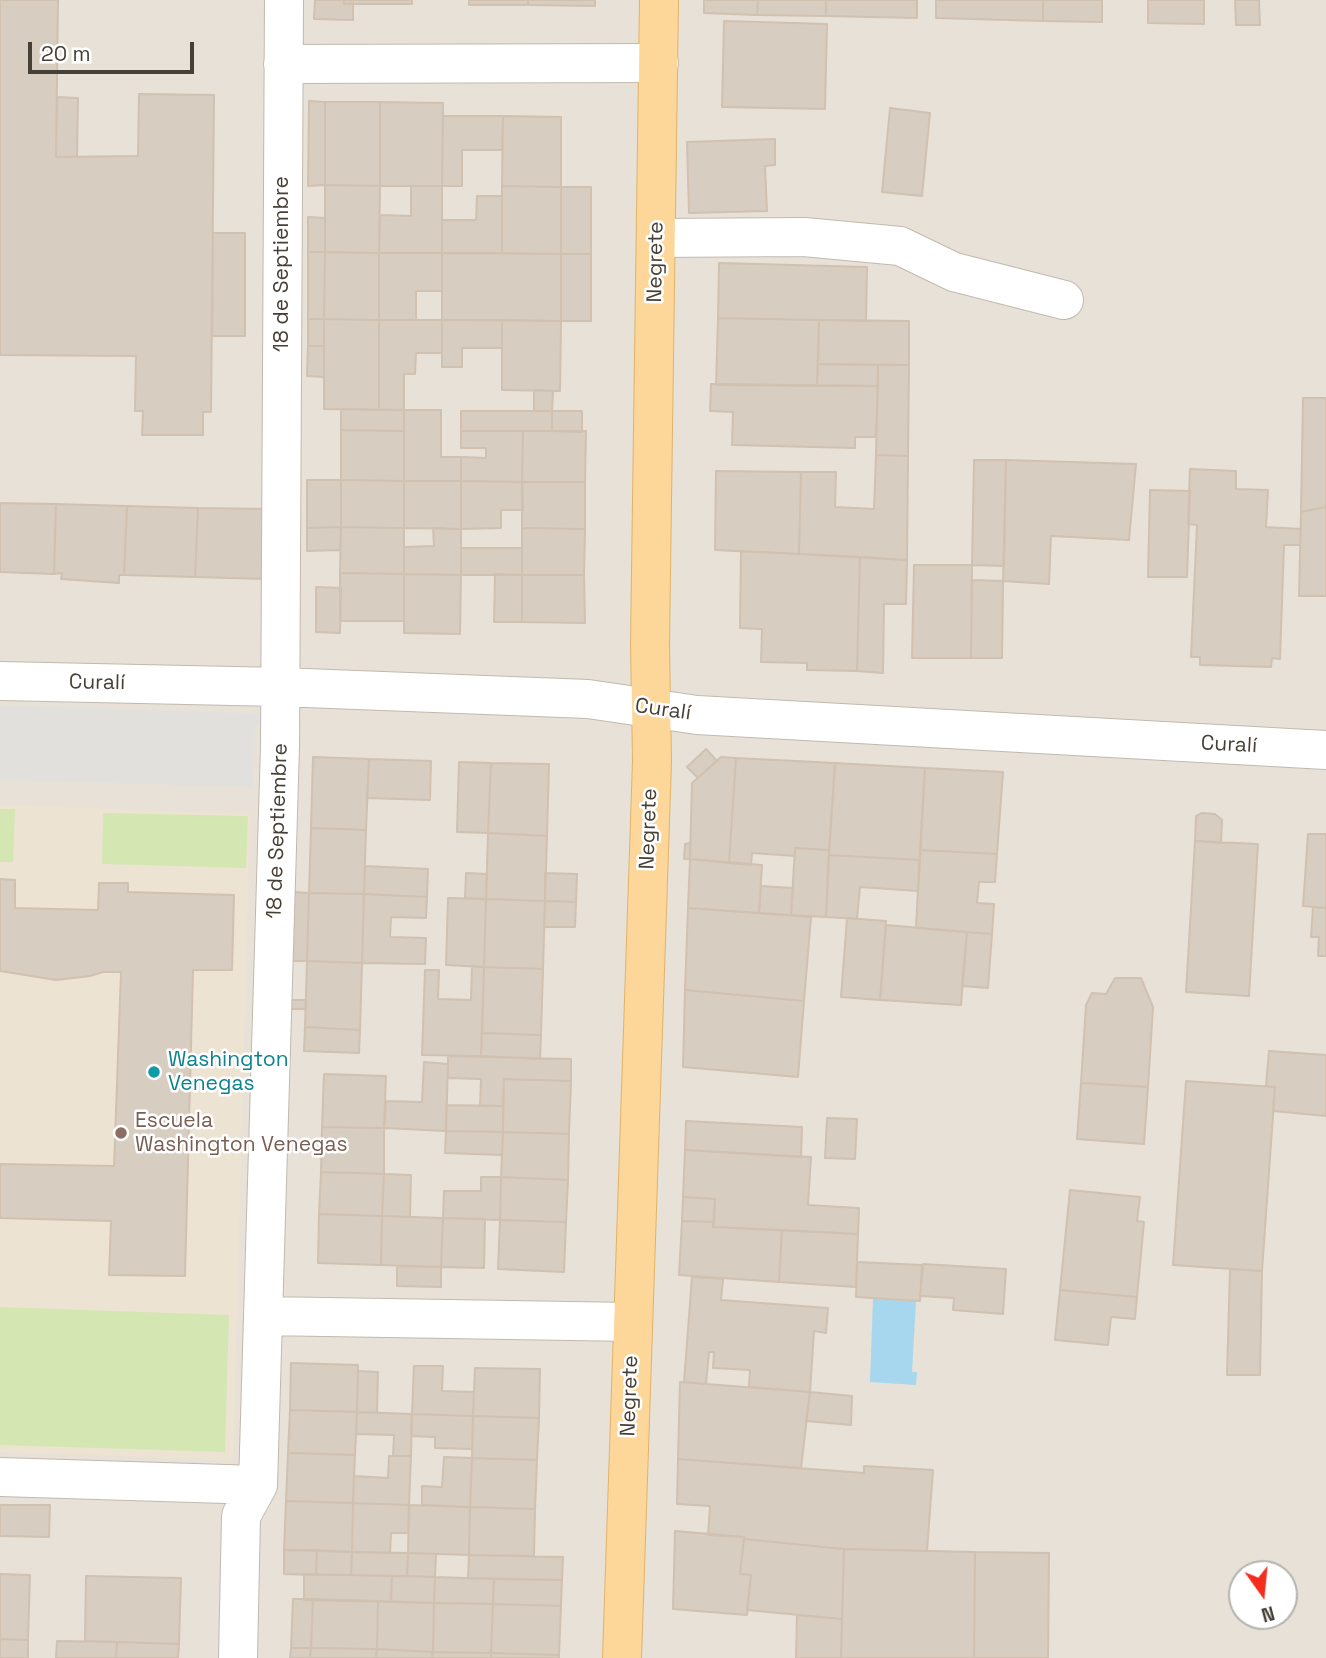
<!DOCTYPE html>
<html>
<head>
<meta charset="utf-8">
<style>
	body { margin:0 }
	#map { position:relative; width:1326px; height:1658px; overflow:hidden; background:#f4efe8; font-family:"Space Grotesk",sans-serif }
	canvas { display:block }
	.north { position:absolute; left:1228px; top:1560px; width:70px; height:70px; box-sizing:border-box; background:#fff; border:2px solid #b5b3af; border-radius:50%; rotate:165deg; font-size:19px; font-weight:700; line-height:28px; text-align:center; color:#474037 }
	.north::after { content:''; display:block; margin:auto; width:24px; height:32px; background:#f52c1e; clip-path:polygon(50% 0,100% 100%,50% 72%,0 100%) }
	.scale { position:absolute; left:28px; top:42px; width:166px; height:32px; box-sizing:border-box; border:4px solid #474037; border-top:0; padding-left:9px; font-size:21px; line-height:24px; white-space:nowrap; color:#474037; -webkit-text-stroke:5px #fff; paint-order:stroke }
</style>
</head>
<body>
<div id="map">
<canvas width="1326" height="1658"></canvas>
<div class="north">N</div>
<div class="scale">20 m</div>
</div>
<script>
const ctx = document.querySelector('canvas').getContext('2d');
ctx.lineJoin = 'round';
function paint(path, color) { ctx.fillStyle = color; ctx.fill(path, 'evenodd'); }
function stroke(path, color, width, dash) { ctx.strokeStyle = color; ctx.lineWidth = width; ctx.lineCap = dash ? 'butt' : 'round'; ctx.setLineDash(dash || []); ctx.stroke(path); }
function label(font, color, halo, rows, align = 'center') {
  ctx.font = font + ' "Space Grotesk",sans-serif'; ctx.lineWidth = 5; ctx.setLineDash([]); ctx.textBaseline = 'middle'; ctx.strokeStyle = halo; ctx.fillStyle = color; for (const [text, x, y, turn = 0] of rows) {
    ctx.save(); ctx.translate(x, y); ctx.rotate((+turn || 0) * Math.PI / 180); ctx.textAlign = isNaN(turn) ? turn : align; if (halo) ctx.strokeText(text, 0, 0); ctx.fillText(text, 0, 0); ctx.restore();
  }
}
paint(new Path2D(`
	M0,0H1326V1658H0ZM1242,1574H1284V1616H1242Z`), '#e8e1d7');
paint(new Path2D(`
	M0,805L250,814L233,1460L0,1452Z`), '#ede3d3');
paint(new Path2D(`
	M0,809H15L13,862H0Z
	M103,813L248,816L246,868L102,864Z
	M0,1307L229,1315L225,1452L0,1445Z`), '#d4e7b2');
paint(new Path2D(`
	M0,705L267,714L255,728L253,787L0,780Z`), '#e2e0dd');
paint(new Path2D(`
	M873,1299L916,1301L912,1372H917L916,1385L870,1382Z`), '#a6d7ef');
const building = new Path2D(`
	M0,0H58L56,157L138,156L139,94L214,95L211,412H203V435H142L143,411H135L136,356L0,355Z
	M315,0H344V4L353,3V20L314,19Z
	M344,0H412V4H344Z
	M469,0H528V5H469Z
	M528,0H595V6L528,5Z
	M704,0H758L757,15L704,13Z
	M758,0H826V16L757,15Z
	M826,0H917V18L826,16Z
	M936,0H1043V21L936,18Z
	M1043,0H1102V22L1043,21Z
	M1148,0H1204V24L1148,23Z
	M1235,0H1259L1260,25H1236Z
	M724,21L827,24L825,109L722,107Z
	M57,97L78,98L77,157H56Z
	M309,101L325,102V185L308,186Z
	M325,102H380V186L325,185Z
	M380,102L443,103L442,186H380Z
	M890,108L930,113L922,196L882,192Z
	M443,116H503L502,150H462V186H442Z
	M503,116L561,117V187L502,186Z
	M775,139V165L765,166L767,211L689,213L687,142Z
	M325,185L380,186L379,253L325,252Z
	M411,186H442V253H379L380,215L411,216Z
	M502,186L561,187V254L502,253Z
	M561,187H591V254H561Z
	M477,196H502V253H442V220H476Z
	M308,217L325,218V252H308Z
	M213,233H245V336H212Z
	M308,252H325L324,319H308Z
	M325,252L379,253V320L324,319Z
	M379,253H442V291H416V320H379Z
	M442,253L561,254V321L442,320Z
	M561,254H591V321H561Z
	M719,263L867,267L866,321L718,318Z
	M718,318L819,320L817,386L716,385Z
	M308,319H324V346H308Z
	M324,319L379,320V410L324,409Z
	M379,320H442V353H416L415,374H404V410H379Z
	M442,320H502V348H462V367H442Z
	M502,320L561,321L560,391L502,390Z
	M819,320L909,321V365L818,364Z
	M308,346H324V377L307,376Z
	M818,364L878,365V386H817Z
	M878,365H909L908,456L876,455Z
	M711,384L878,386L876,437H855V448L732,445L733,412L710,411Z
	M534,390L553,391L552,411H534Z
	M1303,398H1326V507L1301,512Z
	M341,409L404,410V431L341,430Z
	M404,410H441V457H461V481H404Z
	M461,411H552V431H461Z
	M552,411H582V432L552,431Z
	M341,430L404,431V481L341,480Z
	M461,431H523L522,482L461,481V457L486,458V448H461Z
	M523,431H586L585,482H522Z
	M876,455L908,456L907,560L799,554L801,472H836L835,507L874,509Z
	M974,460H1006L1004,566L972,565Z
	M1006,460L1136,464L1129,540L1051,536L1049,584L1003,581Z
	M1190,469L1236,471V489L1268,490L1266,527L1301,529L1300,545H1284L1280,659L1272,658L1271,667L1200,665V657H1191L1197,525L1188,524Z
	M716,471L801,472L799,554L715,550Z
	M307,480H341V527L307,528Z
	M341,480L404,481V528L341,527Z
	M404,481H461V529L404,528Z
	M461,481L522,482L523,510H501V528L461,529Z
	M522,482H585V529L522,528Z
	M1150,490L1190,491L1187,577H1148Z
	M0,503L56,504L54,574L0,572Z
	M56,504L127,506L124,575H119V583L61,579L62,573L54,574Z
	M127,506L198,508L195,577L124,575Z
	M1326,507V596H1299L1301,512Z
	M198,508L268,509L266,579L195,577Z
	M341,527L404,528V574L340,573Z
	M341,527L340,550L307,551V528Z
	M433,528L461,529V575L404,574V547L434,546Z
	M522,528L585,529L584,575H522Z
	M461,548H522V575H461Z
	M741,551L860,557L857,671L807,670V663L761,662L762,629L740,628Z
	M860,557L907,560L906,604H884L883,673L857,671Z
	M914,565H972L971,658H912Z
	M340,573L404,574V621H340Z
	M404,574L461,575L460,634L404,633Z
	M495,574L522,575V622H494Z
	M522,575H584L585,623L522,622Z
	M972,580L1003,581L1002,658H971Z
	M316,587L341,588L340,633L316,632Z
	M706,749L717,761L698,778L687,767Z
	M313,757L369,759L366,830L311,828Z
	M721,757L736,758L729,863L690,859L692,783Z
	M736,758L835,763L829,850L795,848V856L752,853L751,865L729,863Z
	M369,759L431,761L430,800L367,798Z
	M459,762L491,763L488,833L457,832Z
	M491,763L549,764L547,836L488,833Z
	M835,763L925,768L920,860L829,855Z
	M925,768L1003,772L997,854L920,850Z
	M1202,813L1215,814L1222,820L1221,843L1195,841L1196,816Z
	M311,828L366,830L364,894L309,893Z
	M488,833L547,836L545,901L486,899Z
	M1308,834H1326V908L1303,906Z
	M1195,841L1258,844L1249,996L1186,992Z
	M690,843V859H684L685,844Z
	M795,848L829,850L826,917L791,915Z
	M920,850L997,854L995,882H979L977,903L994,904L992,934L916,928Z
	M829,855L920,860L918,891L860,887L857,919L826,917Z
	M690,859L762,865L759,913L688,908Z
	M365,866L428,869L427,897L364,894Z
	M466,873L487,874L486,899L465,898Z
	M545,873L577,874L576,902L545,901Z
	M0,879L15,880V908L98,910L99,883H128V892L234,895L232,970H193L185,1276L109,1275L111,1221L0,1218V1164L114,1166L121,972H103L90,976L56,980L0,971Z
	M761,886L793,888L791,915L759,913Z
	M293,892L309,893L307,961H292Z
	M309,893L364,894L362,963L307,961Z
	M364,894L427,897L426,918L391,917L390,937L426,938L425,964L362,963Z
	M448,898L486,899L484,967L446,965Z
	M486,899L545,901L543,969L484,967Z
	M545,901L576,902L575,927H544Z
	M1313,907L1326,908V956H1318L1319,937H1311Z
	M688,908L811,917L804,1001L685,990Z
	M847,918L886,921L880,1000L841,997Z
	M886,925L967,932L961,1005L880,1000Z
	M967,932L992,934L988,988L962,986Z
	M307,961L362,963L360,1030L305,1027Z
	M472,966L484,967L481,1056L422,1055L425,970H439L438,999L471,1000Z
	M484,967L543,969L541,1035L482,1033Z
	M1115,978H1141L1153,1007L1148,1087L1081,1083L1086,1005L1092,993L1106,994Z
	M685,990L804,1001L798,1077L683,1067Z
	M291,1000H306V1009H291Z
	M305,1027L360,1030L359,1053L304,1051Z
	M482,1033L541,1035L540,1059L481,1056Z
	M1269,1051L1326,1055V1116L1273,1111L1275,1087L1266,1086Z
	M448,1056L571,1059V1081L504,1079L503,1106H480L481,1079L448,1078Z
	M424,1062L448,1064L446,1131L384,1128L386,1101L422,1102Z
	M324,1074L386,1076L384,1128L322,1127Z
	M504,1079L571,1081L569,1134L503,1132Z
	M1186,1081L1275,1087L1262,1271L1173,1265Z
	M1081,1083L1148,1087L1144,1144L1077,1139Z
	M446,1105L503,1106V1132L446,1131Z
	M827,1118L857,1119L855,1159L825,1158Z
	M686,1121L802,1127L801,1157L685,1150Z
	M322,1127L384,1128V1174L321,1172Z
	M446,1131L503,1132L502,1155L445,1153Z
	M503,1132L569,1134L568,1180L501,1177Z
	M685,1150L811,1157L808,1205L859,1208L858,1234L713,1227L715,1199L683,1197Z
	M321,1172L384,1174L382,1216L319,1214Z
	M384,1174L411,1175L410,1217L382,1216Z
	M481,1177H501L500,1220L443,1218L444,1191H481Z
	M501,1177L568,1180L566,1222L500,1220Z
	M1070,1190L1140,1197L1137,1221L1144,1222L1137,1297L1060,1290Z
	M683,1197L715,1199L714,1222L682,1221Z
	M319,1214L382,1216L381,1265L318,1263Z
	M382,1216L443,1218L441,1267L381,1265Z
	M443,1218L485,1219L484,1268L441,1267Z
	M500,1220L566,1222L564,1272L498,1269Z
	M682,1221L714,1222L713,1227L782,1230L779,1282L679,1275Z
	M782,1230L858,1234L856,1287L779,1282Z
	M857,1262L922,1265L920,1301L856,1297Z
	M923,1264L1006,1269L1003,1314L953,1310L954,1298L920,1296Z
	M397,1266L441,1267V1287L397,1286Z
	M1230,1269L1262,1271L1260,1375H1227Z
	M692,1277L723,1279L721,1300L828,1308L826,1333L814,1331L810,1392L749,1387L750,1370L713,1368L714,1352H709L706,1384L684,1382Z
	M1060,1290L1137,1297L1135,1319L1111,1317L1108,1345L1055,1340Z
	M291,1363L358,1365L357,1412L290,1410Z
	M414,1366H443L442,1391L474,1392L473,1416L412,1414Z
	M475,1368L540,1369L539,1418L473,1416Z
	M358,1371L378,1372L377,1413L357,1412Z
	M680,1382L810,1392L801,1468L678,1459Z
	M810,1392L852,1396L851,1425L806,1421Z
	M290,1410L357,1412L355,1455L288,1453Z
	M357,1412L412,1414L411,1456H393L394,1435L356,1434Z
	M412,1414L473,1416L472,1449L435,1448V1437L411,1436Z
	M473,1416L539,1418L537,1460L472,1458Z
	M288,1453L355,1455L353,1503L286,1501Z
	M389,1456H411L409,1505L353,1503L354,1476L388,1478Z
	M444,1457L472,1458L470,1507L422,1505V1486L442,1487Z
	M472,1458L537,1460L535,1509L470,1507Z
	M678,1459L864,1473V1466L933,1470L927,1551L844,1549L744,1539V1537L708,1535L710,1506L677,1504Z
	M286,1501L353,1503L352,1552L284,1550Z
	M353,1503L409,1505L408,1533H391L390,1553L352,1552Z
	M0,1505H50L49,1537L0,1536Z
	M409,1505L470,1507L469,1555L408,1553Z
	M470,1507L535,1509L534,1556L469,1555Z
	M675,1531L744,1537L740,1574L751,1575L747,1615L673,1609Z
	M744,1539L844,1549L842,1619L747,1610L751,1575L740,1574Z
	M844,1549L975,1552L974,1658H841Z
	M284,1550H317L316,1575L284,1574Z
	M317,1550L352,1552L351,1575H316Z
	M352,1552L408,1553L407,1576L351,1575Z
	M975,1552L1049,1553L1048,1658H974Z
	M408,1553L436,1554L435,1577L407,1576Z
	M469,1555L563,1557L562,1580L468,1578Z
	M0,1574L30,1575L28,1640L0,1639Z
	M304,1574L392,1576L391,1602L304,1600Z
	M86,1576L181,1578L179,1644L85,1641Z
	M392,1576L435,1577L434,1603L391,1602Z
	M435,1577L494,1579L493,1604L434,1603Z
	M494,1579L562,1580L561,1606L493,1604Z
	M293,1599H313L311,1648H291Z
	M313,1599L378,1601L377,1649L311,1648Z
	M378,1601L434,1603L433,1652L377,1649Z
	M434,1603L493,1604L491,1653L433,1652Z
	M493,1604L561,1606L559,1655L491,1653Z
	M797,1615L842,1619L841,1658H796Z
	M0,1639L28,1640V1658H0Z
	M57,1641L117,1642L116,1658H56Z
	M117,1642L179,1644L178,1658H116Z
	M291,1648H311L310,1658H290Z
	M311,1648L377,1649L376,1658H310Z
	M377,1649L433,1652L432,1658H376Z
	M433,1652L491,1653V1658H432Z
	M491,1653L559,1655V1658H491Z`);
paint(building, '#d8cdc1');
stroke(building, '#d0c1b1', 2);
const minor = new Path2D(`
	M283,64L659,63
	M656,238L804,237L900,246L954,272L1064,300
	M0,681L280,687L588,699L697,715L1326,750
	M264,1316L632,1322
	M0,1477L258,1485
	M238,1658L241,1516L258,1485L280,746L284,0`);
const major = new Path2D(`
	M622,1658L652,761L650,644L659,0`);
stroke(minor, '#c2b9ae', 40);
stroke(major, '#e1b369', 40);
stroke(minor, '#fff', 38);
stroke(major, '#fcd799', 38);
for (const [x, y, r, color] of [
	[154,1072,7,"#0f9aa8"],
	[121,1133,7,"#8d6e63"]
]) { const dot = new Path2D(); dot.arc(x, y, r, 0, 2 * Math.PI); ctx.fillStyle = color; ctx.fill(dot); stroke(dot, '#fff', 2.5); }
label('21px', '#474037', '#fff', [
	["Negrete",656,262,-89],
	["18 de Septiembre",282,264,-90],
	["Curalí",97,683,1],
	["Curalí",663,710,8],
	["Curalí",1229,745,3],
	["Negrete",649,829,-88],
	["18 de Septiembre",278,831,-88],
	["Negrete",630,1396,-88]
]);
label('21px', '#0d838f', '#fff', [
	["Washington",168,1060],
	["Venegas",168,1084]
], 'left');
label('21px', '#785e54', '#fff', [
	["Escuela",135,1121],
	["Washington Venegas",135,1145]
], 'left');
</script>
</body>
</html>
